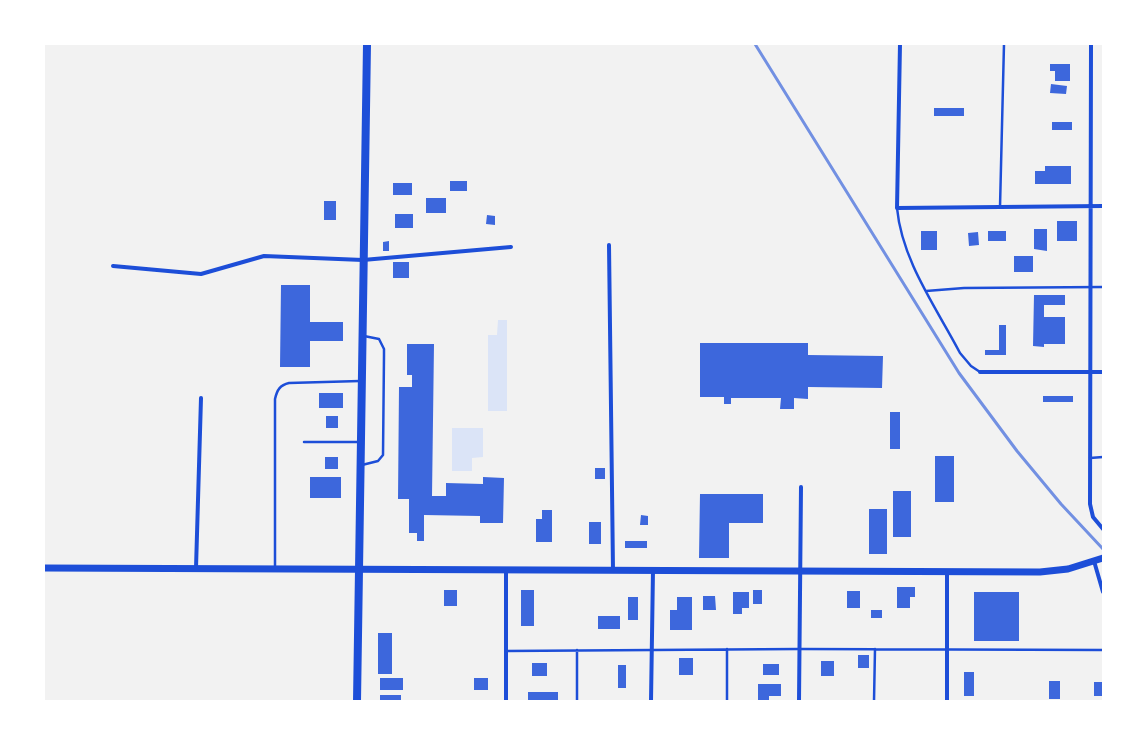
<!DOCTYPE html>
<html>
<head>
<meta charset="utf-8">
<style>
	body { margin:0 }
	#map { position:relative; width:1147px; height:745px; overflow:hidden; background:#f2f2f2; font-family:"Asap Condensed",sans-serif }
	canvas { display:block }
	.frame { position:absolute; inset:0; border:45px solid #fff; pointer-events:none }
</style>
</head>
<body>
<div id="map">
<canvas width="1147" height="745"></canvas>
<div class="frame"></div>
</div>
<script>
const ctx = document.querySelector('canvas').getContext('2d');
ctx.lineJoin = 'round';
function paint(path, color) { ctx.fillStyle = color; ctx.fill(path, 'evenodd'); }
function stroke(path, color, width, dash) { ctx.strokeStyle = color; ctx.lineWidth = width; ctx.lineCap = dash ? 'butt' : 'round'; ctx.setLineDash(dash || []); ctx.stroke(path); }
paint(new Path2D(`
	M498,320H507V411H488V335H497Z
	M452,428H483V457L472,458V471H452Z`), '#dbe4f7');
paint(new Path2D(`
	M1050,64H1070V81H1055V71H1050Z
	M1051,84L1067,86L1066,94L1050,93Z
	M934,108H964V116H934Z
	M1052,122H1072V130H1052Z
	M1045,166H1071V184H1035V171H1045Z
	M450,181H467V191H450Z
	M393,183H412V195H393Z
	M426,198H446V213H426Z
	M324,201H336V220H324Z
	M395,214H413V228H395Z
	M487,215L495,216V225L486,224Z
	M1057,221H1077V241H1057Z
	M1034,229H1047V251L1034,249Z
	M921,231H937V250H921Z
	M988,231H1006V241H988Z
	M978,232L979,245L969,246L968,233Z
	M389,241V251H383V242Z
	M1014,256H1033V272H1014Z
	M393,262H409V278H393Z
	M281,285H310V322H343V341H310V367H280Z
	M1034,295H1065V305H1044V317H1065V344H1044V347L1033,346Z
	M999,325H1006V355H985V350H999Z
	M700,343H808V355L883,356L882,388L808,387V399L794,398V409H780L781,398H731V404H724V397H700Z
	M407,344H434L432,496H446V483L483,484V477L504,478L503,523H480V516L424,515V541H417V533H409V499H398L399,387H412V375H407Z
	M319,393H343V408H319Z
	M1043,396H1073V402H1043Z
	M890,412H900V449H890Z
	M326,416H338V428H326Z
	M935,456H954V502H935Z
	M325,457H338V469H325Z
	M595,468H605V479H595Z
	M310,477H341V498H310Z
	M893,491H911V537H893Z
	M700,494H763V523H729V558H699Z
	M869,509H887V554H869Z
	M542,510H552V542H536V519H542Z
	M641,515L648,516V525H640Z
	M589,522H601V544H589Z
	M625,541H647V548H625Z
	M897,587H915V597H910V608H897Z
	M444,590H457V606H444Z
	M521,590H534V626H521Z
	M753,590H762V604H753Z
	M847,591H860V608H847Z
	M733,592H749V608H742V614H733Z
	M974,592H1019V641H974Z
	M703,596H715L716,610H703Z
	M628,597H638V620H628Z
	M677,597H692V630H670V610H677Z
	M871,610H882V618H871Z
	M598,616H620V629H598Z
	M378,633H392V674H378Z
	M858,655H869V668H858Z
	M679,658H693V675H679Z
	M821,661H834V676H821Z
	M532,663H547V676H532Z
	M763,664H779V675H763Z
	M618,665H626V688H618Z
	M964,672H974V696H964Z
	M380,678H403V690H380Z
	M474,678H488V690H474Z
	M1049,681H1060V699H1049Z
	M1094,682H1103V696H1094Z
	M758,684H781V696H769V700H758Z
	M528,692H558V701H528Z
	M380,695H401V701H380Z`), '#3d67dc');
stroke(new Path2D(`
	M1000,207L1004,44
	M897,208C902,261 936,307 960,353L971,366L980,372
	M926,291L964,288L1103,287
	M304,442H360
	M1090,458L1103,457
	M362,465L378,461L383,455L384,355V349L379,339L364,336
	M275,567V399C277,390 280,385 289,383L360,381
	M506,651L799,649L1103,650
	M577,701V650
	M727,701V649
	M874,701L875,649`), '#1d4ed8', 2.5);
stroke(new Path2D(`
	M900,44L897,208L1103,206
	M1091,44L1090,504L1093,517L1103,529
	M609,245L613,570
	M113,266L201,274L264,256L363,260L511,247
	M980,372H1103
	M1094,561L1103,592
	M196,568L201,398
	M506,570V701
	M947,572V701
	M651,701L653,570
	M799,701L801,487`), '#1d4ed8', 4);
stroke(new Path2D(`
	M44,568L1040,572L1068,569L1103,558`), '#1d4ed8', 7);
stroke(new Path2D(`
	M357,701L367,44`), '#1d4ed8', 8);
stroke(new Path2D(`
	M755,44L959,373L1017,451L1061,504L1103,549`), '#7290e2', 3);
</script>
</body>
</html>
